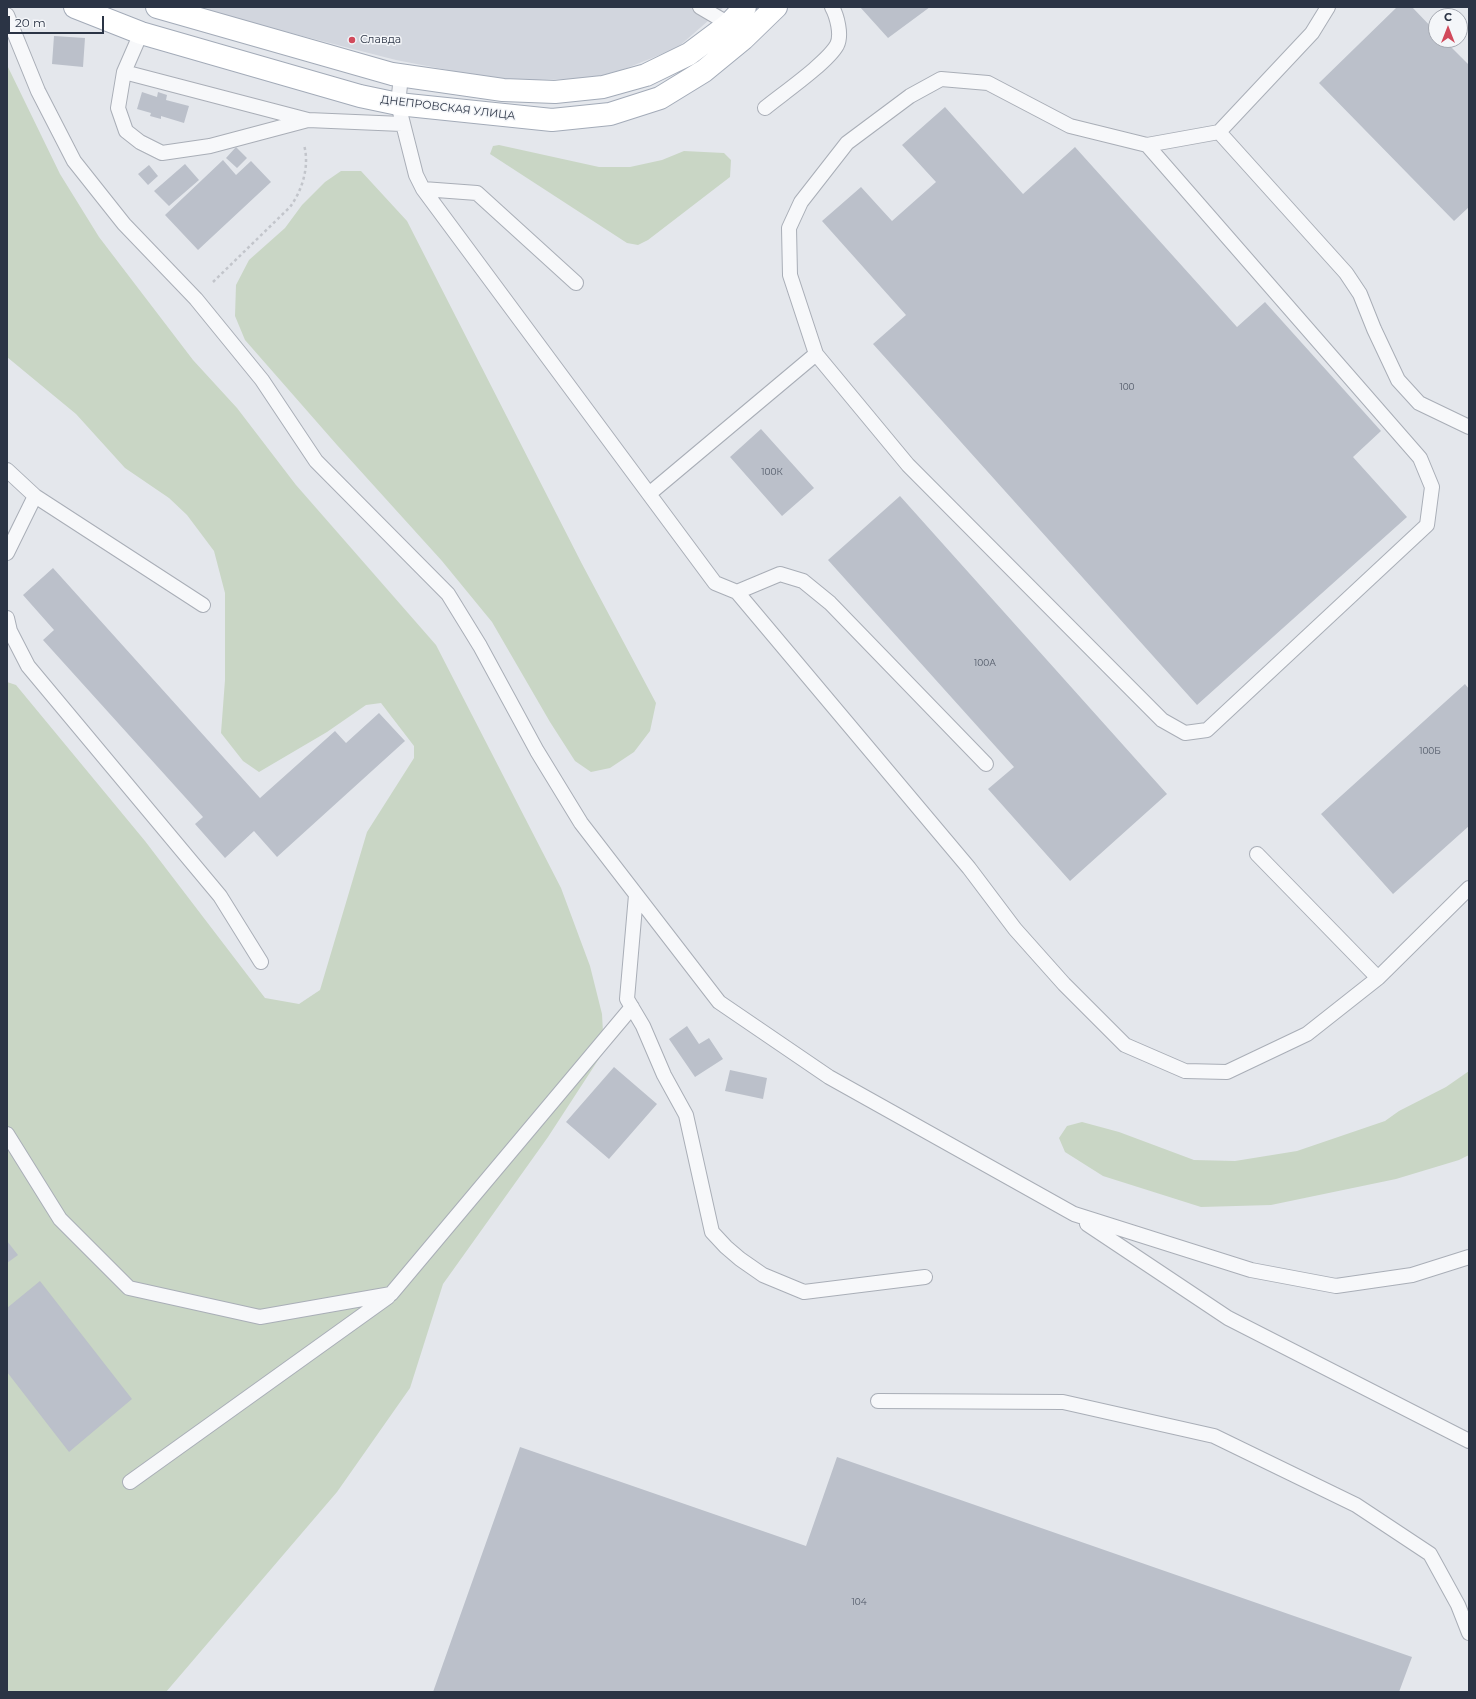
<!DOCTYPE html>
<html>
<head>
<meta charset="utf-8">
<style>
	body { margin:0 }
	#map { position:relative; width:1476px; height:1699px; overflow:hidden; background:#e4e7ec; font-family:Montserrat,sans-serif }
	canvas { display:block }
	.frame { position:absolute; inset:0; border:8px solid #2b3445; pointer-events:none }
	.north { position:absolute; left:1428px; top:8px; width:40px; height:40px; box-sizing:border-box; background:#f4f6f9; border:1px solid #a4a8b1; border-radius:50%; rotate:0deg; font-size:11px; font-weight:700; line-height:16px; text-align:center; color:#2b3445 }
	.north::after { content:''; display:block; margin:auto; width:14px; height:18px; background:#d1495b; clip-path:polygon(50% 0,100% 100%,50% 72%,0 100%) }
	.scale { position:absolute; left:8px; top:16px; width:96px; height:18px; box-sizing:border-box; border:2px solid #2b3445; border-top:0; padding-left:5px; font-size:12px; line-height:14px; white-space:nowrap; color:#2b3445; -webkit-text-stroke:3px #f4f6f9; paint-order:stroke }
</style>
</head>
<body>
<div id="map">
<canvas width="1476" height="1699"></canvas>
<div class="frame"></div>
<div class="north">С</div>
<div class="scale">20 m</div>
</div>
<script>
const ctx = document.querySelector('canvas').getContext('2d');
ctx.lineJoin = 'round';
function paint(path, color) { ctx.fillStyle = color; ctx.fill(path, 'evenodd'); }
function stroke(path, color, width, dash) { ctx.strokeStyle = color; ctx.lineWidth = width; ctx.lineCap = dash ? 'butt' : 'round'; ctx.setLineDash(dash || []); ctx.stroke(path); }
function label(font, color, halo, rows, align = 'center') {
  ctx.font = font + ' Montserrat,sans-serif'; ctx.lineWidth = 3; ctx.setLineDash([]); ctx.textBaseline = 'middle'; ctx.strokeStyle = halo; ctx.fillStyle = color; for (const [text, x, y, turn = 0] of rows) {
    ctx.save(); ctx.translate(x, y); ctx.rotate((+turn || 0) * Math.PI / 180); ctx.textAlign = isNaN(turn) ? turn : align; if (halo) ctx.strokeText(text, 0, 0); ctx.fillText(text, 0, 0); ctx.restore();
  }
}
paint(new Path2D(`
	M189,7H724L677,48L602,78L504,81L396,60Z`), '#d2d6de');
paint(new Path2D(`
	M7,65L60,174L99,237L193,360L237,408L296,485L436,645L561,888L590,966L602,1014L604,1051L548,1137L443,1284L410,1388L337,1492L166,1692H7V682L16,685L145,841L265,998L299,1004L320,990L367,832L414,758V746L381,703L366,705L327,732L259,772L243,761L221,733L225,680V593L214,551L187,515L169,498L125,468L76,414L7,357Z
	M499,145L599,167H630L662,160L684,151L724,153L731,160L730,177L648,240L638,245L627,243L490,154L493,146Z
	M341,171H361L407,221L582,564L656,703L650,731L634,752L610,768L591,772L575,761L550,722L492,622L442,561L337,445L245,340L235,316L236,285L249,260L285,228L302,205L325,182Z
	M1469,1071V1155L1459,1160L1396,1179L1271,1205L1201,1207L1103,1176L1065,1152L1059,1138L1067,1126L1082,1122L1119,1132L1194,1160L1235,1161L1297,1151L1385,1121L1399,1111L1446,1087Z`), '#c9d6c5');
paint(new Path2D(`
	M860,7H930L888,38Z
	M1397,7H1412L1436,32V40H1444L1469,65V207L1454,221L1319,83Z
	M54,36L85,38L83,67L52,64Z
	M142,92L157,97L158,92L167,95L166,100L189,106L184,123L161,116V119L150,116L151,113L137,109Z
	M945,107L1023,194L1075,147L1237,327L1265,302L1381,431L1353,457L1407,517L1197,705L873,344L906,315L822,221L861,187L892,221L936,182L902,145Z
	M236,147L247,158L237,168L226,158Z
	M223,160L236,175L251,161L271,182L198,250L165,215Z
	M185,164L199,180L169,206L154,191Z
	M149,165L158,176L148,185L138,174Z
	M761,429L814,488L782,516L730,457Z
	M900,496L1167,794L1070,881L988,789L1014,767L828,560Z
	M53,568L260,798L335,731L346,743L379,713L405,741L277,857L254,831L225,858L195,824L203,817L43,640L54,630L23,595Z
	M1465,684L1469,689V826L1393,894L1321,814Z
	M687,1026L699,1044L709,1038L723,1059L695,1077L669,1039Z
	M614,1067L657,1104L609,1159L566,1122Z
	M730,1070L767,1078L763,1099L725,1091Z
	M7,1241L18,1255L7,1263Z
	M40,1281L132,1399L69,1452L7,1372V1308Z
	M520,1447L806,1546L837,1457L1412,1657L1399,1692H433Z`), '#bbc0ca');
const lane = new Path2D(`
	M700,7L729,24
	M7,15L38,91L74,161L124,224L196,299L262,380L316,461L448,594L480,646L537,751L581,823L719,1002L829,1077L1074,1214L1251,1270L1336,1286L1412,1275L1469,1257
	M141,33L124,72L118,108L126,131L140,142L162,153L210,146L308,120L402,124
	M124,72L308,120
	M401,76L398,104L416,175L423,189L649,494L816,354L790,275L789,228L801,202L847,143L910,96L941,79L988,83L1070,126L1147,145L1420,458L1432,487L1427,525L1207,730L1185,733L1162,720L908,465L816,354
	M765,108C782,94 827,63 837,45C842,35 837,16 832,7
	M1219,132L1346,273L1360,294L1374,329L1398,380L1419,403L1469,427
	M1147,145L1219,132L1312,33L1328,7
	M423,189L477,193L576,283
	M7,470L35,496L203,605
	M649,494L715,583L737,592L780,574L803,581L830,603L986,764
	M7,553L35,496
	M737,592L969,868L1015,929L1064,984L1125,1045L1185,1071L1227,1072L1307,1034L1378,978L1469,888
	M7,618L10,631L28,666L220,896L261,962
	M1257,854L1378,978
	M636,895L627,999L643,1026L664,1075L686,1115L712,1232L726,1247L740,1259L763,1275L804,1292L925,1277
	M7,1134L60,1219L129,1288L260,1317L391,1294L632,1007
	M1087,1224L1228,1318L1469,1441
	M878,1401L1063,1402L1214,1436L1356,1505L1430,1554L1458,1605L1469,1633
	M130,1482L388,1297`);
const primary = new Path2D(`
	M75,7L141,33L360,96L398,104L552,120L610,114L660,98L704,71L743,39L776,7
	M157,7L392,74L503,90L555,92L603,87L646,75L689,54L729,24L745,7`);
stroke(lane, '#a9aeb7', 16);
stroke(primary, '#a3abb8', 24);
stroke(new Path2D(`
	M213,282L290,207C302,191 310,166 304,145`), '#c2c5cb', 2.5, [3, 3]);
stroke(lane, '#f7f8fa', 14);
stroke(primary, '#fff', 22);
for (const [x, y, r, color] of [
	[352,40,4,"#d1495b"]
]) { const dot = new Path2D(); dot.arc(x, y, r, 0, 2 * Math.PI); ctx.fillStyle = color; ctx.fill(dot); stroke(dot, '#f4f6f9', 1.5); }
label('9px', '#4f5766', null, [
	["100",1127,387],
	["100К",772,472],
	["100А",985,663],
	["100Б",1430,751],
	["104",859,1602]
]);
label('11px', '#2b3445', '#f4f6f9', [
	["Славда",360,40]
], 'left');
label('11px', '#2b3445', '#f4f6f9', [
	["ДНЕПРОВСКАЯ УЛИЦА",448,108,7]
]);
</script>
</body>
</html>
